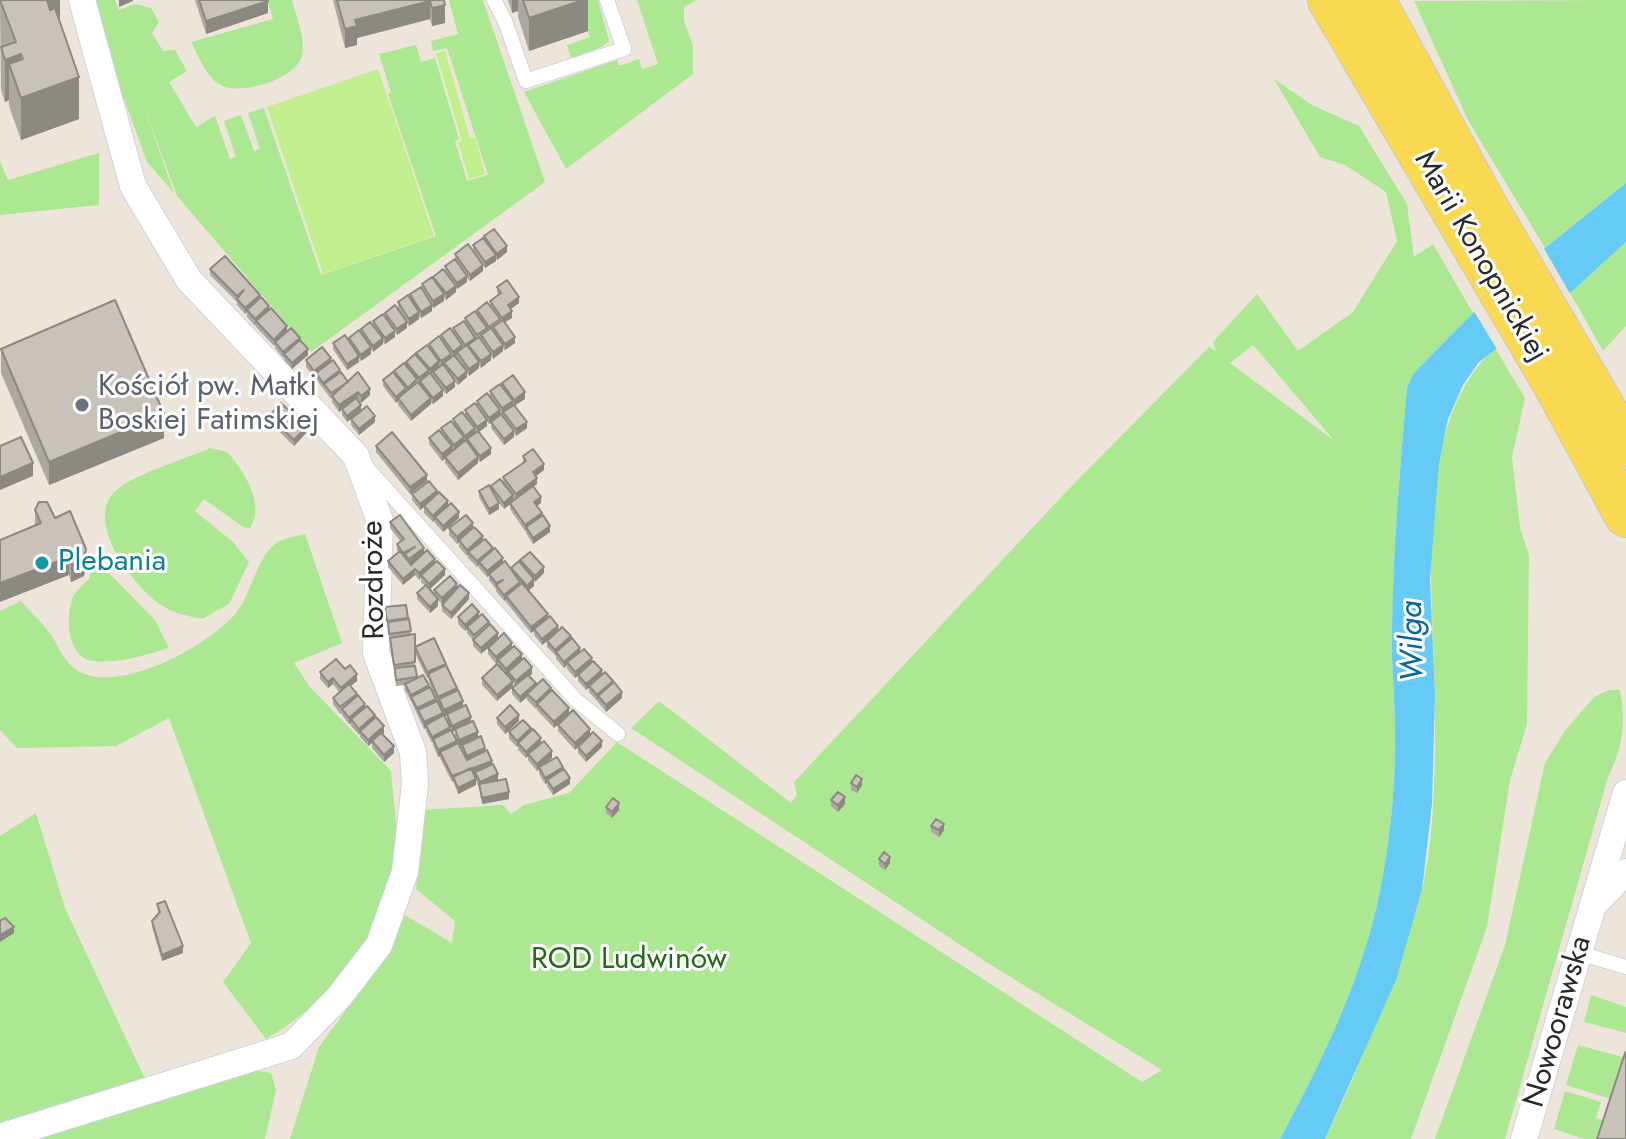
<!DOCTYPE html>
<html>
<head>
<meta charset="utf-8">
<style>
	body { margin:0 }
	canvas { display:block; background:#ede5da }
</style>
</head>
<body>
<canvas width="1626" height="1139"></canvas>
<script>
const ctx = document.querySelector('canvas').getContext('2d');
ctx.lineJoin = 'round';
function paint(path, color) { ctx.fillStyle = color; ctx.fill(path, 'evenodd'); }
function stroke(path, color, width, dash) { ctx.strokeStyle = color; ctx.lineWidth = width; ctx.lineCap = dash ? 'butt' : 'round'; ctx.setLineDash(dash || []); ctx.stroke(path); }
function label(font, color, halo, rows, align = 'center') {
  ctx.font = font + ' Jost,sans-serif'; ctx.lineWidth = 6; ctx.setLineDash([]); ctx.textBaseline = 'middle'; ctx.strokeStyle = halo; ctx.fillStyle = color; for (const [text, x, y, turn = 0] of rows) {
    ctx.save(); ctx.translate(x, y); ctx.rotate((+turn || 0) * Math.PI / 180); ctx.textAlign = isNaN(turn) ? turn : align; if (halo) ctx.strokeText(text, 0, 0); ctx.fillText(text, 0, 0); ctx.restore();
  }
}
paint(new Path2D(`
	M88,0H115L119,10L135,4L151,8L159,22L152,33L163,51L175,50L187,71L169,82L196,127L215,116L230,159L236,157L224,121L241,115L254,151L260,149L248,113L264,108L321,275L436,236L388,94L391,92L379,54L416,45L421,62L435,58L459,139L455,141L467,181L488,175L447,48L433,51L431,41L458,34L449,0H483L545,182L311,352L177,196L142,101L174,193L147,162Z
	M267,0H292C296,17 306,39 302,56C295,80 238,97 219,84C206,76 198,55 191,42L273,19Z
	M578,0H598L609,41L602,47L571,58L567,45L590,37Z
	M637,0H697L684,7V21L693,45V74L566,169L524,92L617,60L619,66L639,59L642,69L658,64Z
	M1626,0V183L1545,248L1468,120L1414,1Z
	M1274,79L1312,105L1359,126L1407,204L1414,257L1433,244L1473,313L1413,374L1407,388C1400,469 1393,550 1392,631C1391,663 1395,696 1395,728C1396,780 1391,835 1381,886C1364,976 1323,1059 1280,1139H290L319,1047L390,950L405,915L452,943L455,921L416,889L422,810L503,805L511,814L524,805L569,793L617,742L1142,1082L1162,1070L991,965L631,728L659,701L791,803L797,795L794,782L1065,493L1209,347L1216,351L1213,342L1257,294L1298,351L1353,312L1397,241L1386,192L1345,165L1320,157ZM1253,345L1332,438V439L1230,363Z
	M99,153V205L0,215V161L8,180Z
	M1626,242V326L1603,351L1570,293Z
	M1495,348L1525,398L1512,457L1520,528L1529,555L1527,724L1510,780L1487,927L1411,1139H1325C1354,1080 1377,1021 1398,959C1406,937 1417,913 1422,890C1436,829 1435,759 1435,696C1434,592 1410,425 1495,348Z
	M210,448L227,452C243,469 266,505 250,528L243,527L204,499L195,511L233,542L249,562L229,604L202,619C188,616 173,613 161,605C135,587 88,527 111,496C125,476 186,459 210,448Z
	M305,534L342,643L294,663L309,686L391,771C393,801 400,834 395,864C382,938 330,1002 266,1039L223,982L251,943L169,718L116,746L17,748L0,730V611L21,601C31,613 46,626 53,638C61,651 64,662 78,671C120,695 210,645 237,612C252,592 256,559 276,543C283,538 297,536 305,534Z
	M96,560L155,620L169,648C145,655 118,664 93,661C67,658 65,616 73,597C76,590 85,583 90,578V564Z
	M1609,690H1620C1626,723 1623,747 1608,777L1505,1139H1435L1505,945L1545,763L1565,731L1594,697Z
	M36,813L65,908L146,1081L0,1124V836Z
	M1591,995L1626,1007V1033L1584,1022Z
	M1578,1045L1626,1058L1611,1099L1566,1085Z
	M252,1070L271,1073L276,1090L265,1139H35Z
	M1565,1091L1601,1102L1596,1118L1603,1120L1597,1139H1584L1554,1129Z`), '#ace792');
paint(new Path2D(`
	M445,51L470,138L475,137L485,174L469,179L458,142L462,141L436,53Z
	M378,69L434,236L323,274L267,107Z`), '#c2ef8d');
paint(new Path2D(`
	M1626,183V242L1570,293L1479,362L1463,385L1448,419L1439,463L1430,579L1435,695L1432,804L1422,890L1396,980L1325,1139H1280C1323,1059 1364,976 1381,886C1391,835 1396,780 1395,728C1395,696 1391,663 1392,631C1393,550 1400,469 1407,388L1413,374L1473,313L1545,248Z`), '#65cbf6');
paint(new Path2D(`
	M1542,245L1572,297L1498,351L1472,308Z`), '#ede5da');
const service = new Path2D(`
	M494,0L505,21L526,81L624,49L607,0
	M367,468L576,700L618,734
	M1579,953L1626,967`);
const minor = new Path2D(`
	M1595,903L1626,872
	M0,1137L291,1046L339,997L379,945L405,872L415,784L413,752L376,653L380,521L356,456L189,280L133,186L82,0
	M1524,1139L1626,793`);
const primary = new Path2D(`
	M1329,0L1552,380L1626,516
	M1374,0L1486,206L1626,445`);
stroke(service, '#cfd2e3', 16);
stroke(minor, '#cfd2e3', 28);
stroke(primary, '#c7c7c7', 44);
stroke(service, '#fff', 14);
stroke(minor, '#fff', 26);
stroke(primary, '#fad952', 42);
paint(new Path2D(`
	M0,0H60V22L79,119L21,140L9,106V100L5,102L1,90Z
	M195,0H268V13L206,34Z
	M333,0H444L445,23L432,26L430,19L357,38V45L345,48Z
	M508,0H588V31L529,51L518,17V11L512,13Z
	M484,236L507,252L497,260L496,258V261L485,268L483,265V271L470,281L467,278V282L457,289L456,288V292L446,300L444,297V301L433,308L432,306V311L421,318L419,316V319L409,326L407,323V328L397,335L395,332V337L385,344L383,342V344L373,352L371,349V354L361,361L359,358V362L347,370L333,349V343L349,341V338L361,333V329L373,325V321L385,317V313L398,308V302L410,298V294L422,288V284L433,279V277L445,272V266L455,260V254L473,251V245L484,240Z
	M210,269L260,299L287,332L300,340L308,355L292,369L284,360V357L283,358L275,348V345L274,346L256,327V324L255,326L247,317V313L245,314L237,305V302L210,275Z
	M497,287L519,303L511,309L512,318L505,322L515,343L505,350L503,348V351L493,359L491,356V360L481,368L479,365V368L469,376L467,373V377L458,385L455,382V387L446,394L443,391V396L433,404L431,402V404L411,421L398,405V401L396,403L383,386V380L394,374V371L406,365V362L416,355V353L429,347V344L441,339V335L453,332V328L465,322V318L477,314V310L490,306V301L498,295L497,293Z
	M1,349L164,438L49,485L1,373Z
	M306,360L331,362L348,382L370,395L361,403L357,399L361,410L375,422L359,435L351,425V419L347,422L342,415V410L339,412L332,402V398L331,399L316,379V376L314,377L306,367Z
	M502,383L525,399L514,406L527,428L516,436L514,433V437L504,445L491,428V423L489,424L487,421V426L479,432L491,454L480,462L478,460V463L458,480L445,463V458L442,461L429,444V438L441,432V428L453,423V419L465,415V410L477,406V401L490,397V391L502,386Z
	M269,416L306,433L294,446L269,422Z
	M376,446L427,481L410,494L376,452Z
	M523,456L544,470L536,476L537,484L534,486L541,503L537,506L550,532L533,544L526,533V531H525L510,509V504L504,509L499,503V509L489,515L479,497V491L491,489V486L503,484V477L523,463Z
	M412,494H437L459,518L443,532L435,523V520L433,522L424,513V507L420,510L412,500Z
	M35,510L55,518L86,567L84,576L71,582L69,575L35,526Z
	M390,522L435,562L445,575L429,590L434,595V590L457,588L469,599L451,619L442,611V605L449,597L442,604L438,600V606L430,613L417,599V593L425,586L421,582V578L419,580L415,575L403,585L388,567V561L398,552L397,550V544L401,542L390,528Z
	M449,528H473L503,563L511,569L520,563V560L544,573L534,581V586L528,591L558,630L571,639L580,652L592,662L602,674L613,684L622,698L606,712L598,702V700L597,701L589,692V688L586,690L578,681V676L575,678L567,669V665L564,668L556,659V656L547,647V641L542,645L534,635V631L531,633L506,602V600L504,601L496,591V589L489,580V576L487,577L479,568V565L477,567L468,558V555L467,556L459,547V542L457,544L449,535Z
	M406,605L411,635L415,634V666L417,678L429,688L436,701L428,678H427L415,653V647L446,665L478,738L492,764L498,780L509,799L482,804L479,787L476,781V785L458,794L453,781L452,782L440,758V756L438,757L433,745V742L432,743L426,731V728L424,729L411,701L405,690V685L396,686L385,607ZM447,715V720L452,732L455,731V736L458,743L457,744L445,716Z
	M458,617H479L489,625L498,639L512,647L522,659L532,674L529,676L536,686L551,691L569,713L602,747L586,762L578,753V747L575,750L558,731V725L554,728L537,710V707L536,709L527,700V697L520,703L512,694V688L515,686L513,683L497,701L482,685V678L498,666V662L496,664L488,654V648L481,654L473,646V640L467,633V629L465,631L458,624Z
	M345,669L357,681L350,686L365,707L375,718L384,733L383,734L394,753L384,762L372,748V743L368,746L360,737V734L359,735L351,726V723L349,724L342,715V713L340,714L333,704V698L339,692L333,684L328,688L320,679V672Z
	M497,718L519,721L505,734L497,724Z
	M509,732H531L552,758L545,764L563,770L570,784L553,795L547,786V783L545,784L539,774V769L537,771L528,760V756L526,758L518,750V745L517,747L509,739Z
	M851,783L862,785L857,793L851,790Z
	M831,800L845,804L838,812L831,806Z
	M606,807L619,810L612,818L606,813Z
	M931,826L944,830L939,837L931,832Z
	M879,859L890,863L885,870L879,866Z
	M157,904L183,953L162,961L152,927V921L158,914Z`), '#aca7a0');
paint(new Path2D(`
	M38,0H60V29Z
	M119,0H133V1L119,7Z
	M512,0H518V11L512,13Z
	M583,0H588V31L529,51V18Z
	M268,1V13L206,34V21Z
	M430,1V19L357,38V45L345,48V29L355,20Z
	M445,5V23L432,26V8Z
	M21,54V96L9,64V100L5,102V60Z
	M79,77V119L21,140V98Z
	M507,246V252L497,260V254Z
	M496,255V261L485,268V262Z
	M483,265V271L470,281V275Z
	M467,276V282L457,289V283Z
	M456,286V292L446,300V293Z
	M444,294V301L433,308V301Z
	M260,295V301L247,310L245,314V308Z
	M519,297V303L508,311V305Z
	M432,305V311L421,318V312Z
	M269,306V313L256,321L255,326V319Z
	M512,311V318L502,324V318Z
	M419,312V319L409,326V319Z
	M407,322V328L397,335V329Z
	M287,326V332L275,342L274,346V340Z
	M395,331V337L385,344V338Z
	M515,337V343L505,350V344Z
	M383,338V344L373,352V346Z
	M462,345V351L457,352V355L453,358V352Z
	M503,345V351L493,359V352Z
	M371,347V354L361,361V355Z
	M308,349V355L292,369V363Z
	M451,354V360L441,367V361Z
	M491,354V360L481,368V361Z
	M359,356V362L347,370V364Z
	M331,358V364L316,373L314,377V371Z
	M439,361V367L430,375V369Z
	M479,362V368L469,376V369Z
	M429,370V377L420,381L419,385V378Z
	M467,371V377L458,385V379Z
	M455,381V387L446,394V388Z
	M406,388V395L398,398V401L396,403V397Z
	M370,389V395L361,403V396Z
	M443,390V396L433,404V398Z
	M358,392V399L339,412V405Z
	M525,392V399L514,406V400Z
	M431,398V404L411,421V415Z
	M513,401V407L502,414V408Z
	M361,405V411L347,422V416Z
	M500,410V417L489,424V418Z
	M164,414V438L49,485V462Z
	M375,416V422L359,435V429Z
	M487,420V426L477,433V427Z
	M527,422V428L516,436V429Z
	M306,427V433L294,446V440Z
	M475,428V434L465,442V436Z
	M514,431V437L504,445V439Z
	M464,437V443L454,451V445Z
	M452,446V453L442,461V454Z
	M491,448V454L480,462V456Z
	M478,457V463L458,480V473Z
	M33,463V476L0,490V477Z
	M544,464V470L533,478V472Z
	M427,475V481L410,494V487Z
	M537,478V484L516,500V494Z
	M437,491V498L420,510V504Z
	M513,495V502L504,509V503Z
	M541,497V503L534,508V502Z
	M448,501V507L435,517V520L433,522V516Z
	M499,503V509L489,515V509Z
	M459,512V518L443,532V526Z
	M542,513V520L526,527L525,531V525Z
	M473,523V530L457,544V537Z
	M550,526V532L533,544V538Z
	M483,536V542L468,552L467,556V550Z
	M424,548V555L409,566V559Z
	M493,548V554L479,562V565L477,567V561Z
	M86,549V567L84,576L71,582V563Z
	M69,557V575L0,602V583Z
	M503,558V565L487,577V571Z
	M435,559V566L421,575L419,580V573Z
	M544,567V573L535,582V576Z
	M415,569V575L403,585V579Z
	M445,569V575L429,590V584Z
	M534,579V586L527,592V586Z
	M520,582V588L506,596V600L504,601V595Z
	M457,584V590L442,604V598Z
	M469,593V599L451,619V613Z
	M438,599V606L430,613V607Z
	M479,612V618L465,631V625Z
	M548,614V620L531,633V627Z
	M558,626V632L542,645V639Z
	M498,633V639L481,654V648Z
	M571,636V642L556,652L555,656V650Z
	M512,643V649L496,664V657Z
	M580,648V654L567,662V665L564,668V662Z
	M522,654V661L506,675V669Z
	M592,658V665L575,678V672Z
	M532,667V674L516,687V681Z
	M602,670V676L586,690V684Z
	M357,674V681L341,694V688Z
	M333,678V684L328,688V682Z
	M513,681V687L497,701V695Z
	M613,681V687L598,696V700L597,701V695Z
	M536,683V690L527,694V697L520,703V697Z
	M429,685V692L411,697V701V695Z
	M457,688V695L439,699V703H438V697Z
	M551,688V694L537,704L536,709V702Z
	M622,692V698L606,712V705Z
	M463,701V708L444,717V710Z
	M365,704V711L351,719V723L349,724V718Z
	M569,708V715L554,728V722Z
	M443,713V719L426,725V728L424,729V722Z
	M375,715V722L360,731L359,735V729Z
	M519,715V721L505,734V727Z
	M471,717V724L452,732V726Z
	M384,726V733L373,742L372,741V743L368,746V740Z
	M450,727V734L433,739L432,743V737Z
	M531,728V734L517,747V741Z
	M590,729V735L575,750V743Z
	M478,732V738L459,746V740Z
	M541,738V744L526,758V752Z
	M457,741V747L440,752V756L438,757V750Z
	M602,741V747L586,762V756Z
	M394,746V753L384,762V755Z
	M485,748V754L467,762V756Z
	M552,751V758L537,771V764Z
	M492,761V768L455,781L453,777L452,782V776Z
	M563,767V774L547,780V783L545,784V778Z
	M498,774V781L480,789V782Z
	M570,778V784L553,795V789Z
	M476,779V785L458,794V788Z
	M862,779V785L857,793V787Z
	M509,792V799L482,804V798Z
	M845,797V804L838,812V805Z
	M619,803V810L612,818V812Z
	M944,824V830L939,837V830Z
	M890,857V863L885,870V864Z
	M14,927V933L0,942V935Z
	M183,946V953L162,961V955Z`), '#8c8882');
const building = new Path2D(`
	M0,0H47L50,10L55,8L79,77L21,98L9,64L23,59L21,54L5,60L1,47L16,42Z
	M199,0H268V1L206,21Z
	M337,0H444L445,5L432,8L430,1L355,20L357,26L345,29Z
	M523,0H583L529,18Z
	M494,229L507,246L497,254L484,236Z
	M483,238L496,255L485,262L473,245Z
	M468,244L483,265L470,275L455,254Z
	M225,256L260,295L245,308L237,299L244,290L237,296L210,269Z
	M455,259L467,276L457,283L445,266Z
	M443,269L456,286L446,293L433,277Z
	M432,277L444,294L433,301L422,284Z
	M507,280L519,297L508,305L512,311L502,318L490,301L501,293L497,287Z
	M421,287L432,305L421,312L410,294Z
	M408,295L419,312L409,319L398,302Z
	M261,297L269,306L255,319L247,310Z
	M115,300L164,414L49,462L1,349Z
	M487,302L500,319L489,327L477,310Z
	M395,305L407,322L397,329L385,313Z
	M271,308L287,326L274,340L256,321Z
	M475,311L487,328L477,335L465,318Z
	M383,314L395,331L385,338L373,321Z
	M503,320L515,337L505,344L493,327Z
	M464,321L475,338L465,345L453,328Z
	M370,322L383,338L373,346L361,329Z
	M291,328L300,338L283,352L275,342Z
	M450,328L462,345L453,352L441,335Z
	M491,328L503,345L493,352L481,335Z
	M359,330L371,347L361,355L349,338Z
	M345,335L359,356L347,364L333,343Z
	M439,336L451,354L441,361L429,344Z
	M479,337L491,354L481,361L468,345Z
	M300,340L308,349L292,363L284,354Z
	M427,345L439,361L430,369L416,353Z
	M467,345L479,362L469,369L457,352Z
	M322,347L331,358L314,371L306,360Z
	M415,354L429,370L419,378L406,362Z
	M454,355L467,371L458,379L444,363Z
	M333,360L340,370L323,383L316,373Z
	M404,363L417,379L408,388L394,371Z
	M443,364L455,381L446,388L433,372Z
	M341,372L348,382L331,393L324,384Z
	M358,372L370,389L361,396L358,392L339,405L332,396Z
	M393,372L406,388L396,397L383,380Z
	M430,373L443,390L433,398L420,381Z
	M513,375L525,392L514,400L502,383Z
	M418,382L431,398L411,415L398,398Z
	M500,384L513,401L502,408L490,391Z
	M487,393L500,410L489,418L477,401Z
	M356,398L361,405L347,416L342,409Z
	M281,403L306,427L294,440L269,416Z
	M475,403L487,420L477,427L465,410Z
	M514,405L527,422L516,429L503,412Z
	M367,406L375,416L359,429L351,419Z
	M462,412L475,428L465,436L453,419Z
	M501,414L514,431L504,439L491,422Z
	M451,421L464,437L454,445L441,428Z
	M439,430L452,446L442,454L429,438Z
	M478,431L491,448L480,456L467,439Z
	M392,432L427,475L410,487L376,446Z
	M21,437L33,463L0,477V446Z
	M466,440L478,457L458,473L445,457Z
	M533,449L544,464L533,472L537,478L516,494L503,477L526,461L523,456Z
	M500,479L513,495L504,503L491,486Z
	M429,481L437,491L420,504L412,494Z
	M489,485L499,503L489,509L479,491Z
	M533,486L541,497L534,502L542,513L525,525L510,503Z
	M439,492L448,501L433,516L424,506Z
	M39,502H47L55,518L70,511L86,549L84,558L71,563L69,557L0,583V540L41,523L35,510Z
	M451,503L459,512L443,526L435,517Z
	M400,515L424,548L409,559L405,554L415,547L403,553L397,544L404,539L390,522Z
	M466,515L473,523L457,537L449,528Z
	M543,515L550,526L533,538L526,527Z
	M474,527L483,536L467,550L459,540Z
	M485,539L493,548L477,561L468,552Z
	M495,548L503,558L487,571L479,562Z
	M427,550L435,559L419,573L415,569L403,579L388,561L400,551L411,565Z
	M530,552L544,567L535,576L520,560Z
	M437,561L445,569L429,584L421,575Z
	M505,561L520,582L504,595L496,585L503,580L496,583L489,574Z
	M519,561L534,579L527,586L511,568Z
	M450,576L457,584L442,598L434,590Z
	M522,583L548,614L531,627L506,596Z
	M426,585L438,599L430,607L417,593Z
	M460,585L469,593L451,613L442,605Z
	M472,604L479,612L465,625L458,617Z
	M406,605L408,618L387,621L385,607Z
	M482,614L489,622L474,635L467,627Z
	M550,616L558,626L542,639L534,629Z
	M409,619L411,631L389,634L388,622Z
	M490,624L498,633L481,648L473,640Z
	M562,627L571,636L555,650L547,641Z
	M504,633L512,643L496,657L488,648Z
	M415,634V662L394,665L390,638Z
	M434,638L446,664L427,672L415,647Z
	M572,638L580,648L564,662L556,652Z
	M514,646L522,654L506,669L498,660Z
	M584,649L592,658L575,672L567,662Z
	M524,658L532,667L516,681L508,672Z
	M336,659L345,669L350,665L357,674L341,688L333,678L328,682L320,672Z
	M593,661L602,670L586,684L578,675Z
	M497,664L513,681L497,695L482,678Z
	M446,665L457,688L438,697L428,674Z
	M415,666L417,677L396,680L395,668Z
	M605,672L613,681L597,695L589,686Z
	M423,675L429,685L411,695L405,684Z
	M528,675L536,683L520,697L512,688Z
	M543,679L551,688L536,702L527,694Z
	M614,682L622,692L606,705L598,696Z
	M349,684L357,694L340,707L333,698Z
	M430,687L436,699L417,708L411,697Z
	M458,690L463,701L444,710L439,699Z
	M552,690L569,708L554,722L537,704Z
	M358,695L365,704L349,718L342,709Z
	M437,701L443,713L424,722L418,710Z
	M466,705L471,717L452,726L447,714Z
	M510,705L519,715L505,727L497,718Z
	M367,706L375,715L359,729L351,719Z
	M573,710L590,729L575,743L558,725Z
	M444,715L450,727L432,737L426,725Z
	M376,717L384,726L368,740L360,731Z
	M523,720L531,728L517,741L509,732Z
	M473,721L478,732L459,740L455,729Z
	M533,729L541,738L526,752L518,743Z
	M451,730L457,741L438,750L433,739Z
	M593,732L602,741L586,756L578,747Z
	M381,733L394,746L384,755L372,741Z
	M481,736L485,748L467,756L462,745Z
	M544,741L552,751L537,764L528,754Z
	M458,743L467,760L487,750L492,761L452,776L440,752Z
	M557,757L563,767L545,778L539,767Z
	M493,764L498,774L480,782L475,772Z
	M471,768L476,779L458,788L453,777Z
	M564,769L570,778L553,789L547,780Z
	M856,775L862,779L857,787L851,783Z
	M506,779L509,792L482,798L479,784Z
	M838,792L845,797L838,805L831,800Z
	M613,798L619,803L612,812L606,807Z
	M936,819L944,824L939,830L931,826Z
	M884,852L890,857L885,864L879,859Z
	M165,901L183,946L162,955L152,921L160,912L157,904Z
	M5,918L14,927L0,935V921Z
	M1626,1052V1139H1597L1625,1053Z`);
paint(building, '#c8c2ba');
stroke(building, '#8c8882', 2);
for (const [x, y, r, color] of [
	[82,405,8,"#6b7280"],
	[42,563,8,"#0f9aa8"]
]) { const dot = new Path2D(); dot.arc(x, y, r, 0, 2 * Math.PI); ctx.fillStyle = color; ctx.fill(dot); stroke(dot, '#fff', 3); }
label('30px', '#292929', '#fff', [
	["Marii Konopnickiej",1480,257,60],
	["Rozdroże",375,580,-91],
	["Nowoorawska",1559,1022,-74]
]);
label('30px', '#5b616d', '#fff', [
	["Kościół pw. Matki",98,388],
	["Boskiej Fatimskiej",98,422]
], 'left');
label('30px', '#0d838f', '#fff', [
	["Plebania",58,563]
], 'left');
label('30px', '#246b15', '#fff', [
	["ROD Ludwinów",629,961]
]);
label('italic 32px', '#0466a2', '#fff', [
	["Wilga",1414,641,-91]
]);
</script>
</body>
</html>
